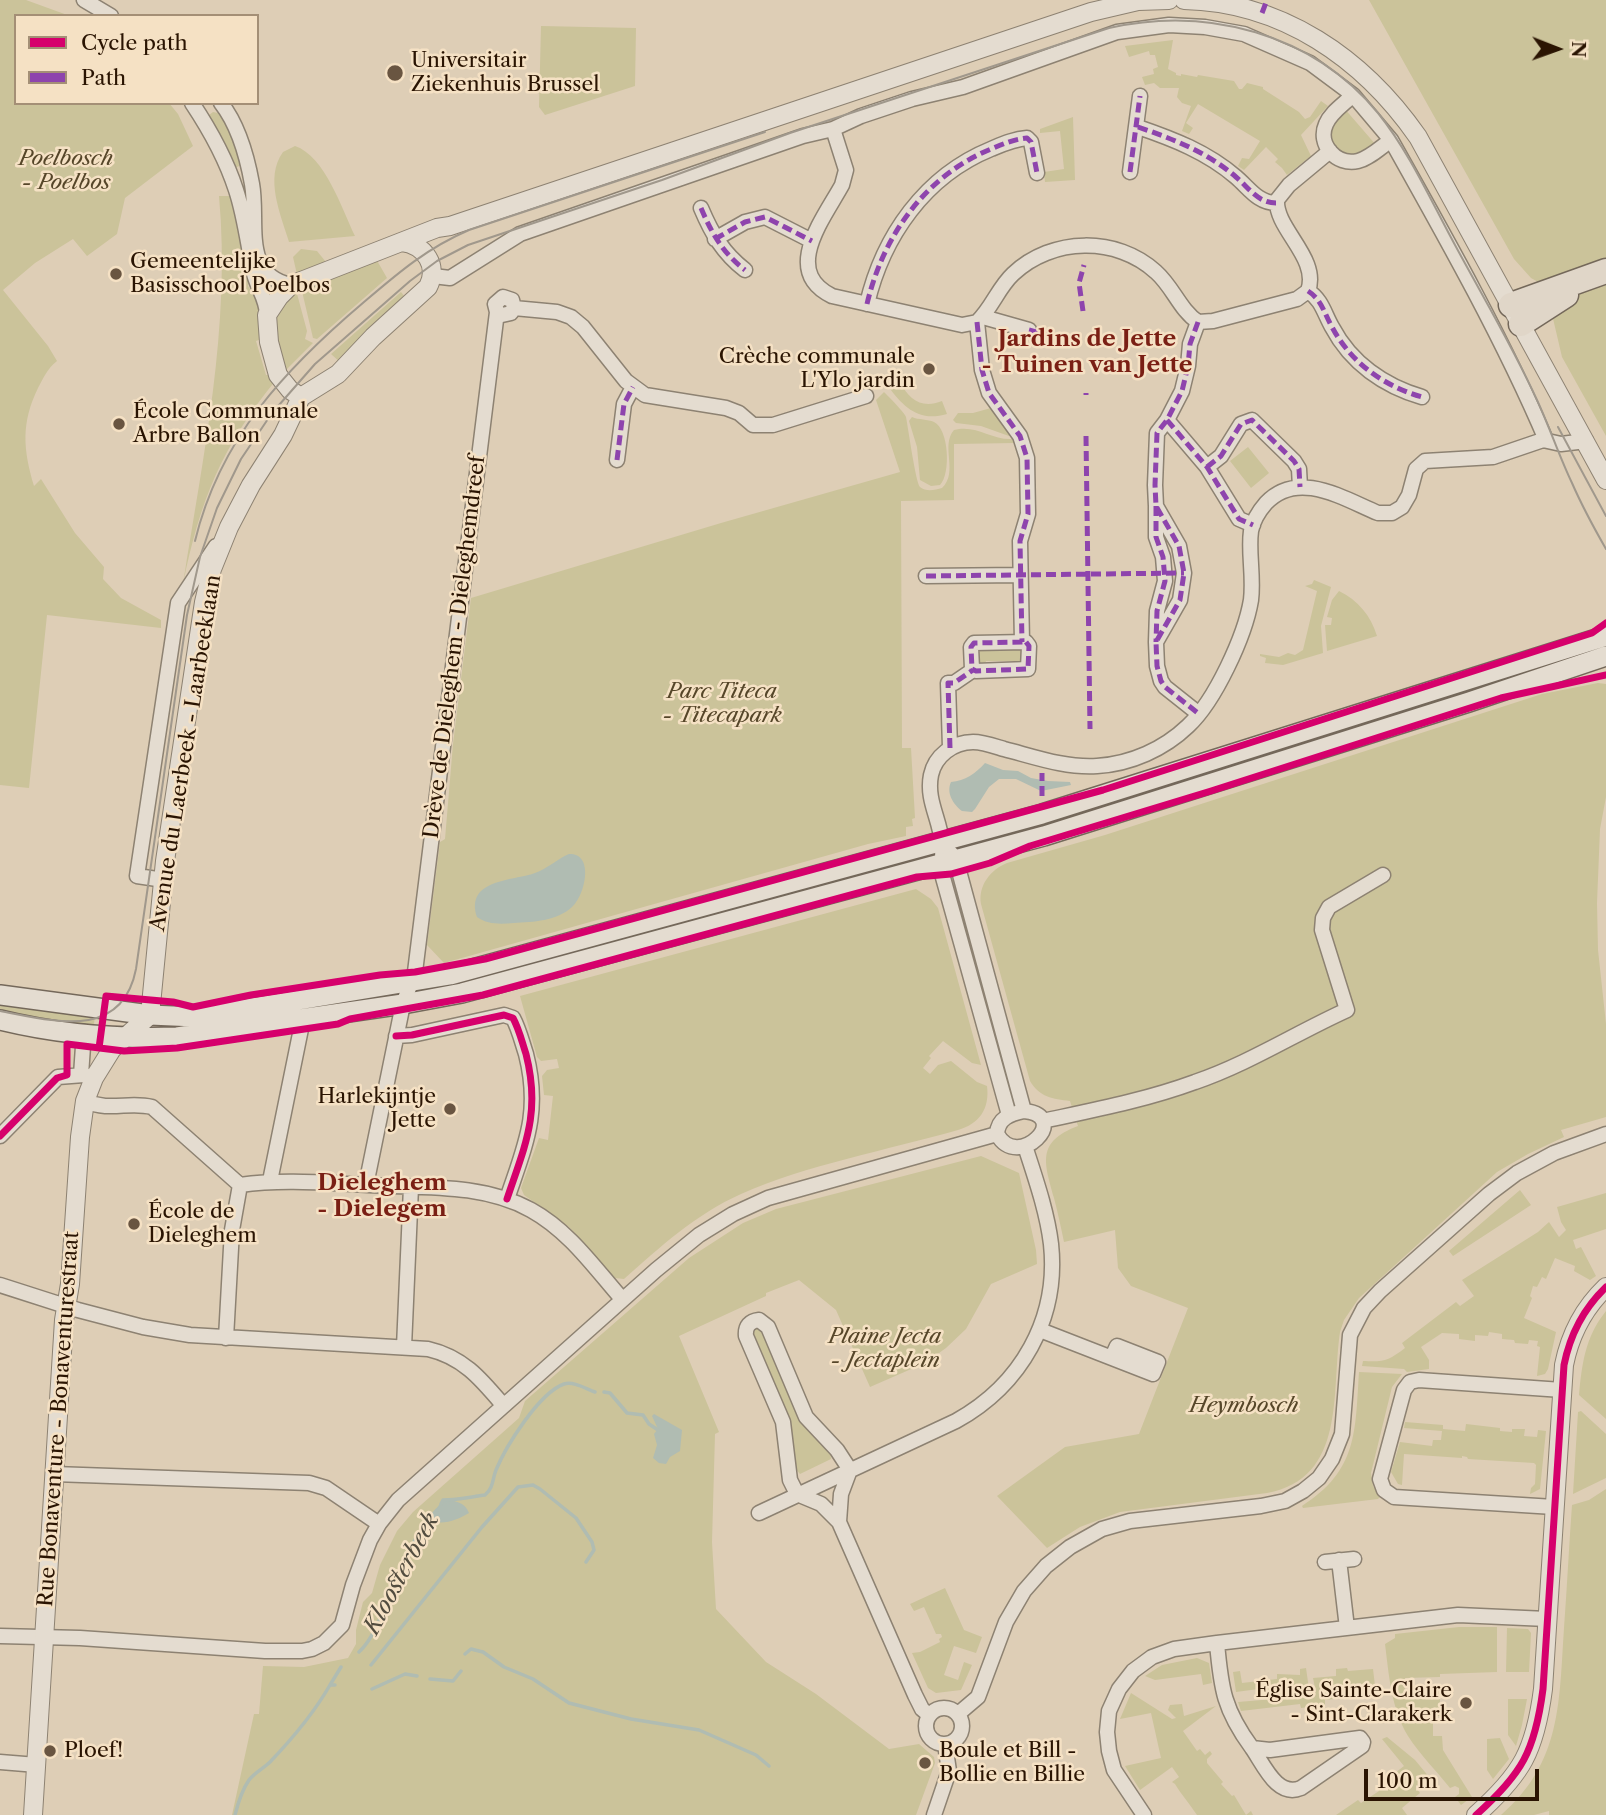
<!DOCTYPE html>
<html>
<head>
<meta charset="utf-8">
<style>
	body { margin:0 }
	#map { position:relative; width:1606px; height:1815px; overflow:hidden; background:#deceb6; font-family:"Libre Caslon Text",serif }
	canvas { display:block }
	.legend { position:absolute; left:14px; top:14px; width:245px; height:91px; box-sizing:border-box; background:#f5e1c4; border:2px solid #a48f76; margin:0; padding:9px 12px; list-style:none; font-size:21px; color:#2a1402 }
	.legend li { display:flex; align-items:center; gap:14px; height:35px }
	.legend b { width:35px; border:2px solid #a48f76 }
	.north { position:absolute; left:1522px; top:14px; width:70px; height:70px; -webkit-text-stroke:5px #f5e1c4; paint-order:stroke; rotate:91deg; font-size:19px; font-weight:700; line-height:28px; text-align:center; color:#2a1402 }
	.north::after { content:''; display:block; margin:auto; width:24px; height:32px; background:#2a1402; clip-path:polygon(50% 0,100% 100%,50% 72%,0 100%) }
	.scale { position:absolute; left:1364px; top:1769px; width:175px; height:32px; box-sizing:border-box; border:4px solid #2a1402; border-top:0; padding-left:9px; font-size:21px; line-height:24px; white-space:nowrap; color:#2a1402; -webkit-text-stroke:5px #f5e1c4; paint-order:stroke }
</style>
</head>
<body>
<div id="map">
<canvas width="1606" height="1815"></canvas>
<ul class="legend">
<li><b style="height:9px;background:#d6006c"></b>Cycle path</li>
<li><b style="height:9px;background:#8e44ad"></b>Path</li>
</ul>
<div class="north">N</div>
<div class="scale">100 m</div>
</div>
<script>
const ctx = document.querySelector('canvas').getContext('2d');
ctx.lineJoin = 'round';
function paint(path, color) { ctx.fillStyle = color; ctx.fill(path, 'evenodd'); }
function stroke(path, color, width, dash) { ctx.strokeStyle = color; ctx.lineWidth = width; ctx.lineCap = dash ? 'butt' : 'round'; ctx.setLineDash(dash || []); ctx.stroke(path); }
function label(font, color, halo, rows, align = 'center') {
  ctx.font = font + ' "Libre Caslon Text",serif'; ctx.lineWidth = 5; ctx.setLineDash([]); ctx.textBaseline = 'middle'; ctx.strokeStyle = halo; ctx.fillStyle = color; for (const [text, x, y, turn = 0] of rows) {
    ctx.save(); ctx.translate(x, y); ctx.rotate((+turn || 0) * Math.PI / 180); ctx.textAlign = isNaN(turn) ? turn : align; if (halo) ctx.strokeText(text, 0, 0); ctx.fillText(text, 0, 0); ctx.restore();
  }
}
paint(new Path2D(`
	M0,0H26L70,16H16V103H169L178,114L193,146L125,198L117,234L87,256L73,239L35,263L3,290L48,346L57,361C47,369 44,377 38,388C21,423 23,449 34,486L41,479L75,533L104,567L103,579L121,598L161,620V628L47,615L29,788L0,785Z
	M1369,0H1606V264L1540,283L1531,278L1514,259Z
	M541,26L636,28L635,86L545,115L539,107Z
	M1173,40L1168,69L1176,73V75L1181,76V74L1197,77L1198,75L1234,81L1239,89H1242L1247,83L1263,87V89L1299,112L1305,119L1310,117L1321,101L1328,106L1301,135L1311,156L1287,175L1282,168L1275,162L1278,159L1266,147L1244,170L1238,166L1242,158L1249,159L1260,141L1198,104L1186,123L1193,128L1189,134L1182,131L1191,106L1182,103L1177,97L1179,88H1160L1154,83L1145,85L1142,77L1154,74L1153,69L1158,67L1155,55H1150L1149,51L1129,57L1125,46Z
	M1344,108L1376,145L1356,158L1335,153L1327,131Z
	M213,112L223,114L244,164L232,169L209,120V115Z
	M1073,117L1075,180L1045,182L1044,172L1064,169L1060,131L1040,133V129Z
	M295,146C325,156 342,209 355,236L289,242C281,215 264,178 283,152Z
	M219,196H230L248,267V286L260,304L264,338L256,341L266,375H269L276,380C222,446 200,500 183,584C203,456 231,326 219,196Z
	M301,249L317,251L330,267L298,279L293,257Z
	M375,257L387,278L317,339L313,338L301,287Z
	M1606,279V436L1562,357L1551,310Z
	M296,290L307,331L305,339L313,343L283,373L278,360L275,313Z
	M401,292L408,301L342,364L331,354Z
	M900,382C909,400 922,409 942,401L947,414C919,422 904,408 888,386Z
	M884,392C888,396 905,413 906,417C908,427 916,484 920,487C926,492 935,490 942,488C959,472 940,446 954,430C976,424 991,440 1012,439L1014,443L954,444V500L901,501L902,748H911L915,818L912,819L913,826L906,827V836L868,844L444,963L427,945L440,842L445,839L453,744L471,598L721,523L900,472L876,400Z
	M991,408L1010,434L1009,436L981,426L956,423L953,420L958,413H973Z
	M912,417C918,420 928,419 934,422C949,429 951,474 940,485L931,486L920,480L917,447L909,421Z
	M1248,447L1269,473L1251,488L1230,461Z
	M1314,580L1331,587L1321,626L1323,653L1283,665L1265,663L1266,658L1260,656V654L1279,657L1288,653L1295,655L1303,650L1317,591L1305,586L1312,584Z
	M1339,591C1358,600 1371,616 1377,636L1327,651L1325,625H1331L1332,618L1327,617L1332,600Z
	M977,646L983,650H1015V647H1023L1026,660L1018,664L1017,661H986L985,664H977Z
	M1598,683L1606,684V797L1600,829L1597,903L1598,950L1606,1024V1117L1561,1130L1564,1137L1528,1154L1497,1172L1359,1298L1344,1320L1340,1332C1331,1392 1347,1478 1267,1493L1120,1512L1080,1527L1047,1548L997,1496L1065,1447L1139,1434L1188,1308L1131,1286L1118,1268L1115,1230L1064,1242C1061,1228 1058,1213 1054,1198C1045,1164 1035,1142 1078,1126L1070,1101C1053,1099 1039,1097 1030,1081L981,904C978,886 990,870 1007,863L1105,835L1542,694Z
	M916,889L931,899L938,908L981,1065L972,1063L943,1041L929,1056L931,1058L923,1068L930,1074L938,1065L951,1061L977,1082L987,1086C990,1109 979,1124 958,1130C888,1150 806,1165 741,1194C696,1214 660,1247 624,1279L615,1278L569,1227L524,1195L521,1188L539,1138L548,1140L553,1096L544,1095L542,1076L547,1070L559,1068L557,1059L541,1061L537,1057L520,996Z
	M0,1001L95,1013L94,1025L0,1015Z
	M981,1156L1019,1173L1036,1250L1037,1264L991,1284L966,1329L946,1348L925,1363L870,1387L836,1310L799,1280L766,1293V1296L679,1336L719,1432L715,1434L712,1542L716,1609L766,1662L816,1694L889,1749L919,1744L934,1757L935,1763L916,1815H232L254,1714H259L263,1666L304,1667L348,1658L356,1644V1630L363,1602L372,1593L380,1565L397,1531L413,1512L519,1418L525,1401L689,1258L743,1223L776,1209Z
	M1520,1190L1531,1205L1453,1256L1449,1251Z
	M1606,1193V1229L1573,1240L1576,1249L1581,1247L1596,1276L1590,1280L1574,1271L1575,1266L1555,1258L1546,1279L1542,1277L1537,1287L1533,1286L1530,1296L1532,1298L1524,1318L1556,1332L1548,1369L1545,1374L1537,1376L1540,1347L1537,1346L1538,1341L1529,1340L1528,1344L1515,1343L1514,1340L1502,1339V1334L1489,1332L1488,1336L1475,1335V1341L1459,1339V1334L1442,1333L1421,1347L1429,1360V1369L1407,1372L1404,1369L1362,1366L1363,1361C1384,1362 1388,1361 1405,1348L1402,1343L1456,1302L1460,1306L1474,1296L1462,1280L1538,1232L1549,1222L1559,1237L1566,1230L1561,1222L1557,1207Z
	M1606,1311V1419L1579,1395C1582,1364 1585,1337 1606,1311Z
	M760,1326L830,1450L831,1459L800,1474L794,1467L751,1330Z
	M1359,1372L1402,1374L1392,1387L1371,1473L1373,1486L1380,1497L1378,1499L1303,1508L1302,1506C1358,1470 1355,1432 1359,1372Z
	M1581,1411L1606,1434V1478L1573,1494L1578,1412Z
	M1405,1422L1443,1425V1429L1465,1431L1466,1424L1500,1428V1431L1512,1432V1429H1525L1524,1436L1537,1437L1538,1430L1546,1431L1540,1489L1530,1494L1531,1488L1535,1484L1536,1465L1534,1463L1468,1459L1467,1457L1462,1456V1458L1404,1454L1402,1485L1398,1484L1391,1472L1400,1442L1432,1446L1433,1440H1441L1442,1431L1404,1428Z
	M1606,1489V1815H1549V1811L1534,1815H1501C1562,1762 1559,1702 1564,1628C1567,1587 1569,1546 1572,1505L1589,1500Z
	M945,1588L964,1630L982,1637L976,1653L954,1646L944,1675L958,1680L964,1662L972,1665L961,1690L936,1693L928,1688L912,1653L920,1652L940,1642L939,1639L942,1637L941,1634H936L924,1607L914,1611L910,1604Z
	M1459,1627H1497V1672L1440,1674V1677L1405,1678V1689H1440V1716H1433V1736H1442L1443,1750L1472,1797L1461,1805L1455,1797L1459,1794V1788L1455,1786L1450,1788C1436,1770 1420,1755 1408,1736C1391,1708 1389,1675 1385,1644L1395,1638V1634Z
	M1507,1628L1528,1629L1531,1633L1529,1672H1506Z
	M1197,1658L1209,1663L1212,1683L1203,1685L1201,1674L1155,1680L1145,1676L1162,1665Z
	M1306,1668L1309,1689L1315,1688L1313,1678L1336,1676V1669L1347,1668L1348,1671L1373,1669L1376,1694L1363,1695L1361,1683L1349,1685L1350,1697L1325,1700V1705L1301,1708L1300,1704L1241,1711L1238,1702L1274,1699V1691H1267L1266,1688L1236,1692L1233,1672L1240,1671L1242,1683L1277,1679V1674L1300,1675V1669Z
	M1131,1693L1172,1719L1176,1718L1168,1710L1170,1705L1182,1704L1184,1716L1216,1706L1183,1731L1197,1751L1200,1749L1205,1755L1210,1751L1212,1754L1207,1759V1763L1223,1782L1221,1784L1232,1796L1234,1795L1246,1815L1251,1811L1253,1815H1197C1189,1803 1181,1794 1175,1784L1172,1782L1179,1777L1172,1767L1140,1790L1125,1766L1161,1758L1151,1713L1120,1719Z
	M1508,1699H1527L1522,1725L1516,1746L1508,1735Z
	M1387,1737L1415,1760L1435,1784L1430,1787L1427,1783L1417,1789L1420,1793L1402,1808L1407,1815H1336L1358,1800L1361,1803L1379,1791L1376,1786L1382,1782L1383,1783L1388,1780L1391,1783L1398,1778L1395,1773L1404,1766L1382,1739Z
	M1500,1738L1509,1759L1493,1779L1487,1770V1739Z`), '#cbc39a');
paint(new Path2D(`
	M985,763L1003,770L1018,771L1031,778L1048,781L1070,782L1071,785L1041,791L1016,779H999L989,787L975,809L972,812L962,811C953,804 946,793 951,782C965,781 976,773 985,763Z
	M569,854C595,853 585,896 572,907C557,921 533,922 514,923C501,924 488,925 477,917C465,879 513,881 535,873C547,869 557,859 569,854Z
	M654,1414L682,1430L680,1451L670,1457L666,1464L659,1463L653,1458L657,1445L654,1434L658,1429L652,1416Z
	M443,1500C454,1500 465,1502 469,1513C457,1520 441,1527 428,1519Z`), '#b0bcb2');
stroke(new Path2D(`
	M604,1392L610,1393L627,1413L643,1415L649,1424L658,1430
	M441,1504L443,1500C459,1500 470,1497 485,1495C494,1487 492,1480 496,1470C506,1446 539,1393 564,1384C574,1381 586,1389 595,1392
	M359,1652C372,1640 378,1622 386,1606C399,1574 412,1535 437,1510
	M465,1654L471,1649L483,1652L504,1667L533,1679L569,1703L631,1719L699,1730L756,1755L769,1766
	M371,1665L482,1527L518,1487L533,1485L540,1489L576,1518L592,1542L594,1550L586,1562
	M430,1679L453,1681L461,1671
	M330,1685L341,1667
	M372,1689L405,1674L417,1676
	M235,1815C238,1803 242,1790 249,1780C254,1773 264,1768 270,1762C292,1739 314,1713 330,1685H335`), '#b0bcb2', 3.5);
const minor = new Path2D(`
	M84,0L111,16
	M1353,95C1344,104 1331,112 1326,124C1317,144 1336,166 1358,161C1370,158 1381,147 1391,140
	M192,103C210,130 226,159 236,190C245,217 248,246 254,274C258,289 267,300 267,315
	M221,103C239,126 247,156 252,184C259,221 241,275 291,285
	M1138,127C1173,139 1207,152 1236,177C1249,188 1258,203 1276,203
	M833,129L846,170L842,185C824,218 781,271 832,296L962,325L977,322C992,308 998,288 1013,274C1052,237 1117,236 1156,272C1173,287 1180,310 1198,322L1213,321L1297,299L1308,291C1320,258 1275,229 1277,200L1289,185L1330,151
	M1130,172L1140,96
	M701,208C712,234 723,253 745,270
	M715,239L745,222L765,217L812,241
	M433,276L450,278L520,234L803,136L833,129L861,116L912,99L963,87L1117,32L1169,25L1205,27L1244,34L1310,63L1353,95L1391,140C1446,238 1502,337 1546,440
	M1308,291C1322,300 1324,313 1332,327C1351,363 1384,386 1422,397
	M867,304C883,236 925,176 991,149C1003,144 1014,139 1027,138L1031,142L1037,173
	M514,308L557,312L571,317L583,327L626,381L645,395L726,408L739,413L753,425H773L866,396
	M983,317L1029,330
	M977,322L982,370L989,393L1020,436L1027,458L1028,514L1020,541L1022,642
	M1198,322L1190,344L1188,366L1182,391L1167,420L1157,433L1155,485L1156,506L1179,546L1184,573L1180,600L1156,642L1157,666L1161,681L1165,687L1199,714
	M1167,420L1207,467L1239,519L1253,525
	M617,460L624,404L633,387
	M1207,467L1221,456L1241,424L1252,420L1294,461L1299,469L1300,487
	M1156,507V537L1163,557L1165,581L1157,611L1156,642
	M926,576L1020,575
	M1026,642L1029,646L1028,669L976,671L972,669L971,647L974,643Z
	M950,748L948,683H954L973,670
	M951,853L956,860L1024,1111
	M164,880L137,876L178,603L216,546
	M396,1036L412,1035L504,1015L513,1018C519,1029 522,1042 526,1054C541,1113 525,1145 507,1199
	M81,1075L84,1032
	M85,1101C111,1112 128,1101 152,1107L240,1185C283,1179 325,1183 368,1185C422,1188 482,1183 531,1210C569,1231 594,1267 622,1299
	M1024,1111C1073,1116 1018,1172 997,1134C998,1118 1010,1114 1024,1111Z
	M1009,1115L942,874C941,864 943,853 942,843C940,819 926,800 931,775C935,756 953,742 973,742C983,742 994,746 1004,749C1035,757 1065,768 1097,766C1131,764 1164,749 1188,726C1215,701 1245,636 1251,600C1254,576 1248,552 1251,531C1253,521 1259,511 1266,503C1298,469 1344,499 1378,513H1392L1402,507L1409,495L1416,469L1425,461L1493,457L1543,440L1561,444L1586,441
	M1043,1121C1094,1110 1146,1100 1195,1082C1248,1064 1296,1033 1347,1010L1322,930L1323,918L1329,907L1383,875
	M0,1136L58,1077L84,1075L94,1078
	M270,1181L303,1019
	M366,1185L403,1004L415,972L497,312L495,304L503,297L512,300L514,308L511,313L502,315L497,312
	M0,1285L78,1310L143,1327L190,1335L428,1349C463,1357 481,1379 503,1405
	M1040,1330L1153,1374L1158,1362L1117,1346L1112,1357
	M226,1338L232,1230L240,1185
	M404,1347L411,1187
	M54,1474L309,1483L326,1488L379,1524
	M797,1494L790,1480L783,1422L746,1336C745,1326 750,1321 759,1320L768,1327L806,1417L837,1450L850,1470
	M797,1494L821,1504L839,1522L915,1695L922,1709L929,1715
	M1554,1507L1394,1497L1384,1490L1380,1479L1404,1390L1410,1382L1419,1380L1562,1390
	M759,1513L956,1421C1021,1385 1059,1319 1051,1244C1047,1211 1035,1177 1025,1146
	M839,1522L841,1494L850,1470
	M1339,1560L1347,1628
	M1325,1562L1354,1559
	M0,1636L80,1638L265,1651H302L312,1649L324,1643L342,1625L353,1585L370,1540L379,1524L398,1500L656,1270L699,1235L733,1214L768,1198L997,1134
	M1217,1643C1221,1689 1224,1710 1252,1748
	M926 1726a18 18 0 1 1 36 0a18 18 0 1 1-36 0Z
	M958,1714L978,1697L1006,1622L1024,1591L1046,1566L1070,1547L1102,1529L1130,1521L1261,1506L1285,1501L1303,1491L1319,1478L1332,1459L1342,1434L1350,1335L1364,1308L1380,1291L1489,1194L1517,1173L1554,1153L1606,1134
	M1360,1738L1363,1742L1362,1746L1301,1788C1277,1798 1264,1765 1252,1748L1270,1750Z
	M0,1762L37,1765
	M934,1815L949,1771L945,1744
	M1144,1815L1114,1770L1109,1751L1107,1732L1109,1711L1119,1689L1133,1671L1152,1657L1174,1649L1217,1643L1458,1615L1547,1619`);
const tertiary = new Path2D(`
	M1184,0C1282,2 1363,58 1418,137L1606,480
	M301,397L290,390L278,375L269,342L267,315L279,297L291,285L437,228L450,226L1091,12L1138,1L1169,0
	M33,1815L64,1320L70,1284L80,1137L85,1101L94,1078L112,1049L150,1015L165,861L204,602L212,569L229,527L251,485L283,435L301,397L338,374L373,337L428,287C439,266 425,245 402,242
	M1476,1815C1522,1774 1535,1751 1543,1689L1564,1365C1570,1335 1584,1308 1606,1287`);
const secondary = new Path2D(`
	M0,995L150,1015L196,1017L450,975L1042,814L1606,636
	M0,1020C57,1034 119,1039 177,1037L403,1004L462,993L1044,836L1469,702L1606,656`);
const motorway = new Path2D(`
	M1511,305L1606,271
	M1521,324L1566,295`);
stroke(minor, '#8d8272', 17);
stroke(tertiary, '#8d8272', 20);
stroke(secondary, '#74685a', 22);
stroke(motorway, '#74685a', 27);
stroke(minor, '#e4dcd0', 14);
stroke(tertiary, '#e4dcd0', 18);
stroke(secondary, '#e4dcd0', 19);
stroke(motorway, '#e0d6c8', 24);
stroke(new Path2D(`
	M1558,427L1606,516
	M195,541C220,438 285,369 364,302C398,273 427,248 469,230L765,132
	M0,1011C53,1021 122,1041 136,969L187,615L200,557L217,508L241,459L272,413L315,364L410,281L437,261L468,245L662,180L790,133L1109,28C1207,6 1312,33 1378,113C1410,153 1431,201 1455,245C1483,297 1513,347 1537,400C1550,428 1559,456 1572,483C1582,506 1594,528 1606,549`), '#a0988c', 2);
stroke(new Path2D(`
	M1262,13L1267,0
	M1138,127C1173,139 1207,152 1236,177C1249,188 1258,203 1276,203
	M1130,172L1140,96
	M701,208C712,234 723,253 745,270
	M715,239L745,222L765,217L812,241
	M1308,291C1322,300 1324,313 1332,327C1351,363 1384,386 1422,397
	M867,304C883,236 925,176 991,149C1003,144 1014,139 1027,138L1031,142L1037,173
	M1083,311L1079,283L1084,265
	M977,322L982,370L989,393L1020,436L1027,458L1028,514L1020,541L1022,642
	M1198,322L1190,344L1188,366L1182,391L1167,420L1157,433L1155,485L1156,506L1179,546L1184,573L1180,600L1156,642L1157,666L1161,681L1165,687L1199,714
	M1029,330L1048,335
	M1124,341L1162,334
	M1086,395V393
	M1167,420L1207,467L1239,519L1253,525
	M1086,436L1090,729
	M617,460L624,404L633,387
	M1207,467L1221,456L1241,424L1252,420L1294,461L1299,469L1300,487
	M1156,506V537L1163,557L1165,581L1157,611L1156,642
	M926,576L1184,573
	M1026,642L1029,646L1028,669L976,671L972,669L971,647L974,643Z
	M950,748L948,683H954L973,670
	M1042,796V773`), '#8e44ad', 5, [10, 5]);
stroke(new Path2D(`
	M396,1036L412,1035L504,1015L513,1018C519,1029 522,1042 526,1054C541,1113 525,1145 507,1199
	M99,1048L106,996L173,1002L193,1007L251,995L380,975L415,972L485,959L1103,790L1592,633L1606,623
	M0,1136L57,1078L67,1075V1044L124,1051L177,1048L338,1024L350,1019L483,995L917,877L951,874L990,863L1030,846L1211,791L1501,698L1606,675
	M1476,1815C1522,1774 1535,1751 1543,1689L1564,1365C1570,1335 1584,1308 1606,1287`), '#d6006c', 7);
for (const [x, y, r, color] of [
	[395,73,9,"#695541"],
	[116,274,7,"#695541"],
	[929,369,7,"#695541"],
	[119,424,7,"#695541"],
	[450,1109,7,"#695541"],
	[134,1224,7,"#695541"],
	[1466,1703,7,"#695541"],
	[50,1751,7,"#695541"],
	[925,1763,7,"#695541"]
]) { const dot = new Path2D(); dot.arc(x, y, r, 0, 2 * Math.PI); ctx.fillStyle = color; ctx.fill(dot); stroke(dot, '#f5e1c4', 2.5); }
label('21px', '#2a1402', '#f5e1c4', [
	["Universitair",411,61],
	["Ziekenhuis Brussel",411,85],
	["Gemeentelijke",130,262],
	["Basisschool Poelbos",130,286],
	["Crèche communale",915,357,"right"],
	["L'Ylo jardin",915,381,"right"],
	["École Communale",133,412],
	["Arbre Ballon",133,436],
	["Harlekijntje",436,1097,"right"],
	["Jette",436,1121,"right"],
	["École de",148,1212],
	["Dieleghem",148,1236],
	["Église Sainte-Claire",1452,1691,"right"],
	["- Sint-Clarakerk",1452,1715,"right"],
	["Ploef!",64,1751],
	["Boule et Bill -",939,1751],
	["Bollie en Billie",939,1775]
], 'left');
label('italic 21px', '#564629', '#f5e1c4', [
	["Poelbosch",66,159],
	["- Poelbos",66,183],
	["Parc Titeca",722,692],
	["- Titecapark",722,716],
	["Plaine Jecta",885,1337],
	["- Jectaplein",885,1361],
	["Heymbosch",1244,1406]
]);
label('21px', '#2a1402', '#f5e1c4', [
	["Drève de Dieleghem - Dieleghemdreef",455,647,-83],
	["Avenue du Laerbeek - Laarbeeklaan",186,753,-81],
	["Rue Bonaventure - Bonaventurestraat",59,1419,-86]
]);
label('bold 23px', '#7a1f14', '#f5e1c4', [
	["Jardins de Jette",1087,339],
	["- Tuinen van Jette",1087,365],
	["Dieleghem",382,1183],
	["- Dielegem",382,1209]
]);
label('italic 23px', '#524c3f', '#f5e1c4', [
	["Kloosterbeek",402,1574,-62]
]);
</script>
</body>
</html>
